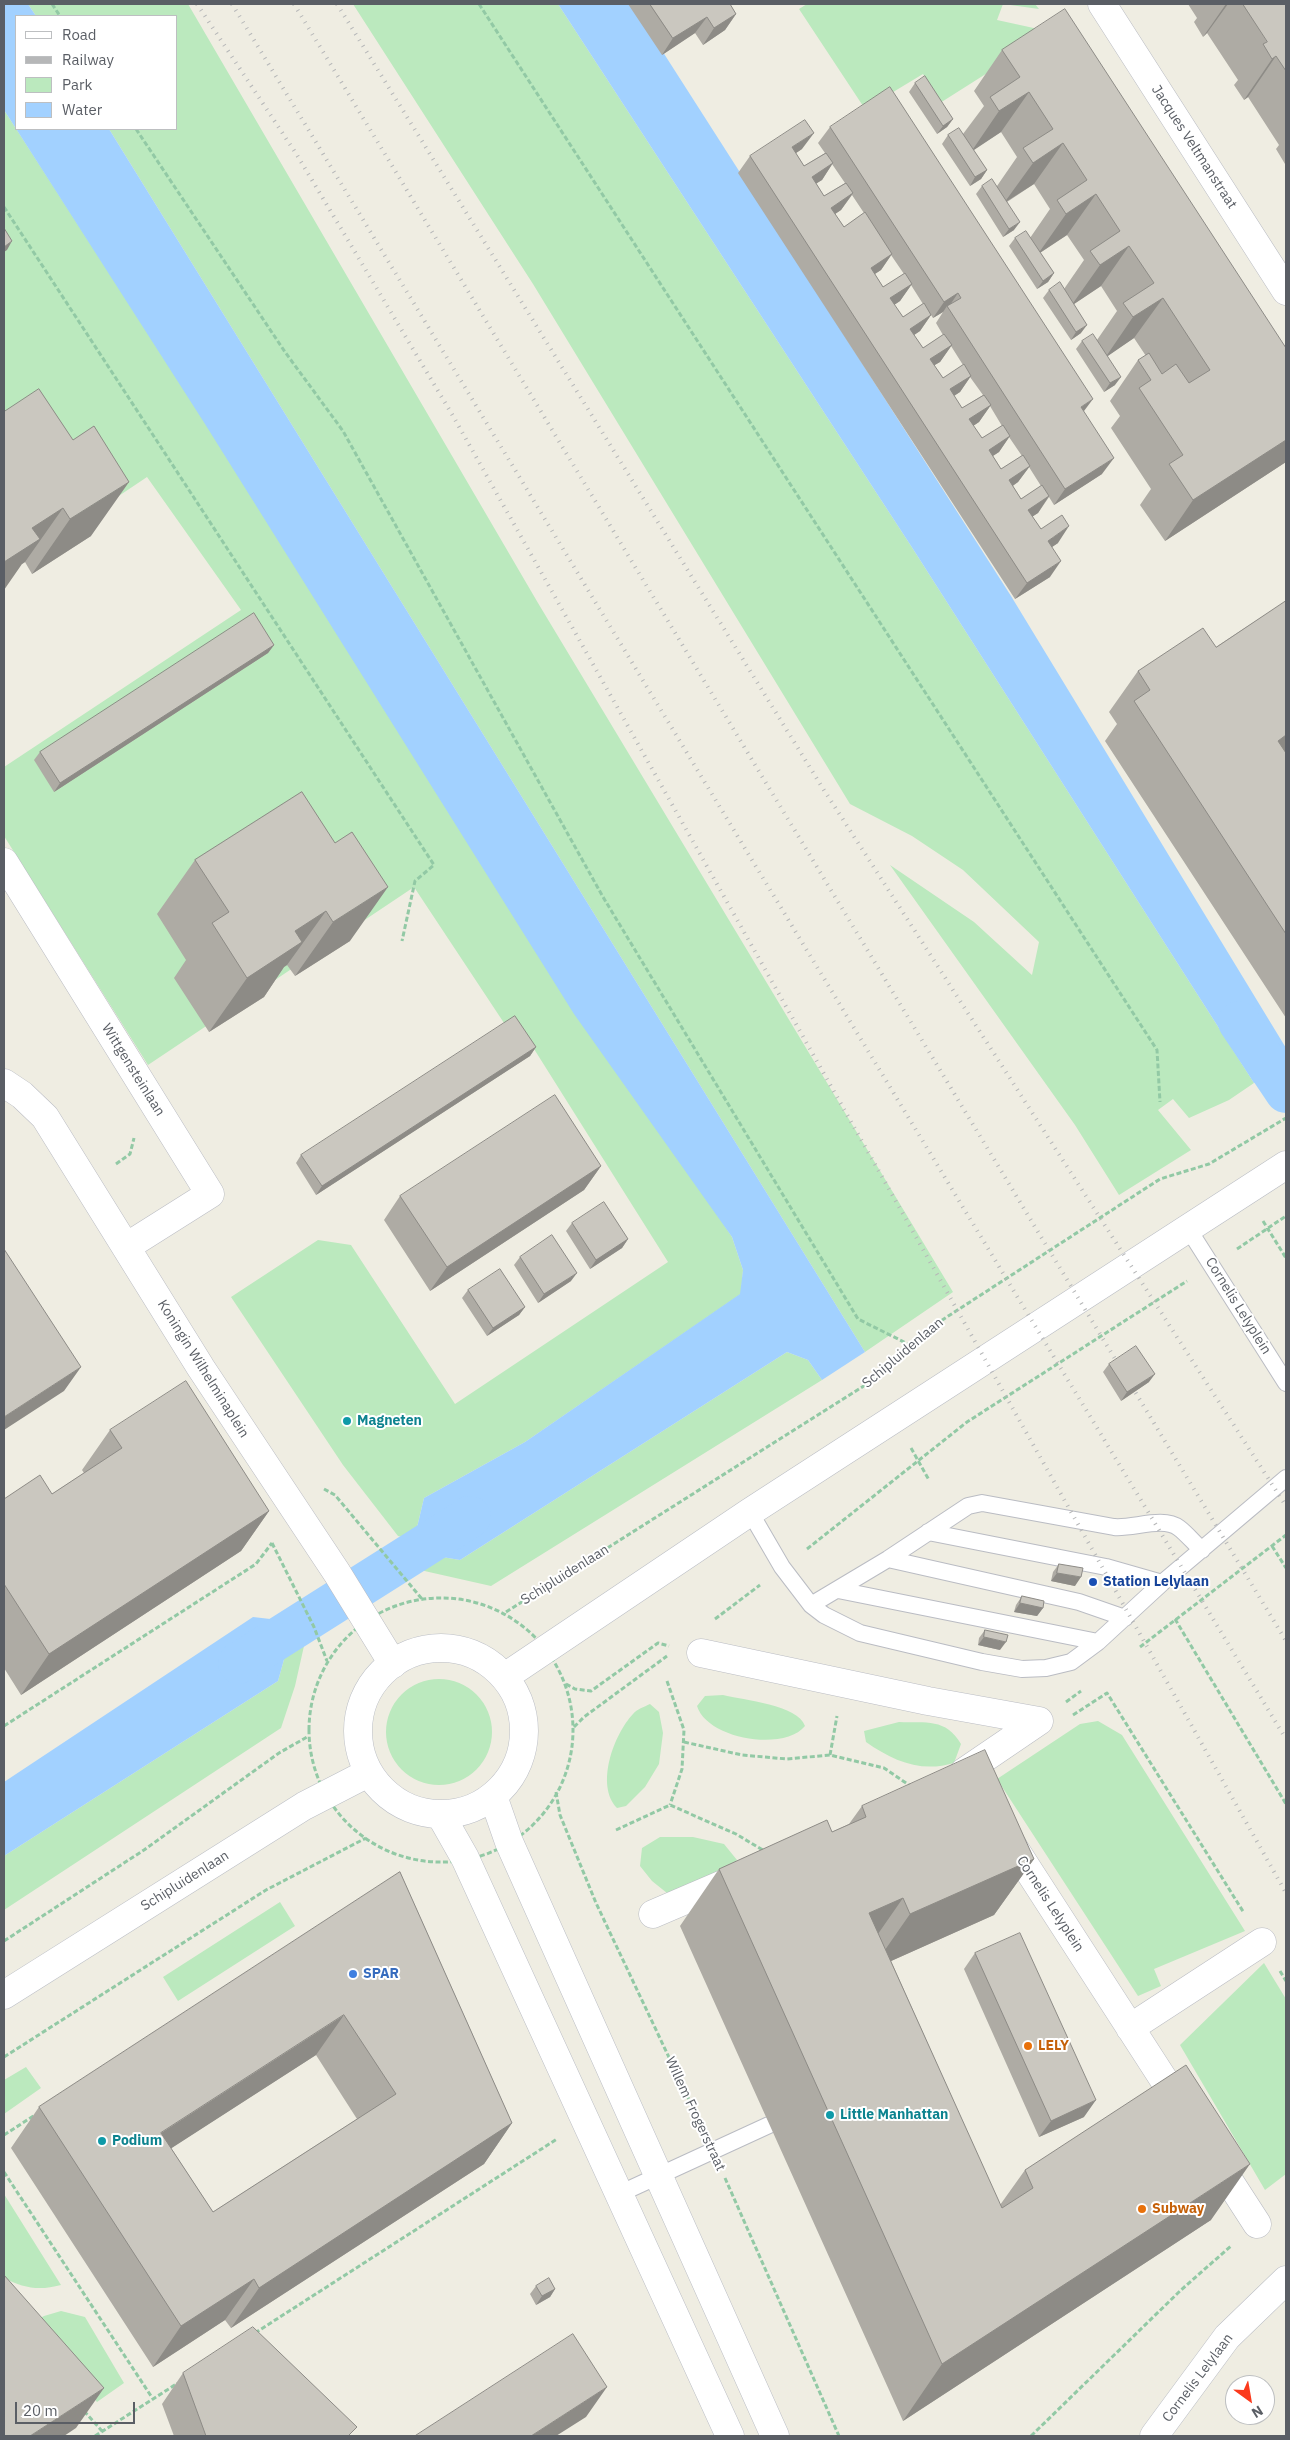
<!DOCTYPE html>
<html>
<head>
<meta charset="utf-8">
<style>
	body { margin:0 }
	#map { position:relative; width:1290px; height:2440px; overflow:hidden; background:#efede2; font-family:"IBM Plex Sans",sans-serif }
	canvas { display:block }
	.frame { position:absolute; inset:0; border:5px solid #5a5e65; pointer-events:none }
	.legend { position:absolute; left:15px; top:15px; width:162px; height:115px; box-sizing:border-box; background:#fff; border:1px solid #bdbfc1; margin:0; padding:6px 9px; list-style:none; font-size:15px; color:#5a5e65 }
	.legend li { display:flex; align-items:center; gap:10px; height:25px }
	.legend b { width:25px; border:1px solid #bdbfc1 }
	.north { position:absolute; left:1225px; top:2375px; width:50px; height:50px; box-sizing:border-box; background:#fff; border:1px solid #bdbfc1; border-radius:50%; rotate:148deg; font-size:14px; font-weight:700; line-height:20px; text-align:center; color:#5a5e65 }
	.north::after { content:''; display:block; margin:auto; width:18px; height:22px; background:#fb3a1c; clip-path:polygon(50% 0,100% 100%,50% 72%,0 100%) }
	.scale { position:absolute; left:15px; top:2402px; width:120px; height:22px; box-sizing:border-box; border:2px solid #5a5e65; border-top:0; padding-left:6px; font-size:15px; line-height:18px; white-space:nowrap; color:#5a5e65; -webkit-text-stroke:4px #fff; paint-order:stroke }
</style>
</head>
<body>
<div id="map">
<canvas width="1290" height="2440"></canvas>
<div class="frame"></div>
<ul class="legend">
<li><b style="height:6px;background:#fff"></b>Road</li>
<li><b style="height:6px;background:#b6b7b8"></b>Railway</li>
<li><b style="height:14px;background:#bbe9be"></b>Park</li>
<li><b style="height:14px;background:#a2d1ff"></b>Water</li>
</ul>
<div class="north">N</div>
<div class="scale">20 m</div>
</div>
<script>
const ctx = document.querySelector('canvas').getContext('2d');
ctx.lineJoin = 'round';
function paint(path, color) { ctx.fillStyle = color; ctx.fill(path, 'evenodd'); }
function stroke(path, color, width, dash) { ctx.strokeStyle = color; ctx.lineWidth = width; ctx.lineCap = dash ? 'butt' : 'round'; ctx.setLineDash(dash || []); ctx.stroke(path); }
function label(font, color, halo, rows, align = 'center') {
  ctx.font = font + ' "IBM Plex Sans",sans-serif'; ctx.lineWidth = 4; ctx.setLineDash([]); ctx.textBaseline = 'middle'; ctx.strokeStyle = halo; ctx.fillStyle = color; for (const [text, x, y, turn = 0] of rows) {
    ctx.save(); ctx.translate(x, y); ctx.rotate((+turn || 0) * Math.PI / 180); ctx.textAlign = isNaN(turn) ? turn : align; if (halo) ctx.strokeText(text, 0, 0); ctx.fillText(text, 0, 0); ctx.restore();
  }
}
paint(new Path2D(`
	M28,4H188L538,603L953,1292L865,1352L109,129H176V16H36Z
	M353,4H558L913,549L1254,1083L1229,1100L1189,1118L1173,1099L1158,1110L1191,1150L1119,1195L1075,1125L890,865L974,922L1032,975L1039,942L963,870L912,836L850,804L533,284Z
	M807,4H1035L1039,9L1003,4L997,20L1052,32L940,103L923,74L865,109L799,9Z
	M4,110L732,1237L743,1270L741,1294L525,1442L424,1498L414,1540L398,1536L343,1465L231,1297L318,1240L351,1245L455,1404L668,1262L529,1041L504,1023L414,887L148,1065L4,836V767L241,610L147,477L4,573Z
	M787,1352L808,1360L822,1380L491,1586L420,1570L424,1554L460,1560Z
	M290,1638L304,1646L295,1686L281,1728L4,1910V1856L278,1681Z
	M386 1732a53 53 0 1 1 106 0a53 53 0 1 1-106 0Z
	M723,1695C744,1700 798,1705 805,1726C784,1752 707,1739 697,1706L705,1696Z
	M650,1704L659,1712L663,1733L659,1764L645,1787L626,1806L617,1808C595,1785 614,1734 633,1714C637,1709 644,1707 650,1704Z
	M1098,1721L1122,1735L1245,1931L1154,1969L1161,1986L1138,1996L997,1779L1080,1724Z
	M899,1722C926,1723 946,1718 961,1744L954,1763C921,1773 893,1761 866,1742L864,1731Z
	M660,1837H693L724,1844L737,1860L732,1870L698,1884L667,1893L652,1881L640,1866L642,1848Z
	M280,1902L295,1926L178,2001L163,1977Z
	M1264,1963L1286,1999V2174L1265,2190L1180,2045Z
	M26,2067L41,2088L4,2114V2080Z
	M4,2194L61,2285C39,2291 23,2288 4,2278Z
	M61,2311L85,2317L124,2383L97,2402L27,2325L44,2316Z`), '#bbe9be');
paint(new Path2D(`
	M4,4H28L36,16H16V129H109L865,1352L822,1380L808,1360L787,1352L460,1560L424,1554L414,1540L424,1498L525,1442L740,1294L743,1270L732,1237L574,1014L205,424L4,110Z
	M558,4H631L661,49L1011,596L1286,1048V1062L1254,1083L913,549Z
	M253,1617L279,1620L290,1638L278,1681L4,1856V1782Z`), '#a2d1ff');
stroke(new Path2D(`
	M1239,1022L1286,1092
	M239,1663L470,1517`), '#a2d1ff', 42);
const lane = new Path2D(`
	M1189,1230L1286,1383
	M750,1512L782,1567L811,1605L824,1615L860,1633L982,1662L1022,1669L1046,1668L1071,1662L1098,1642L1162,1583L1286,1478
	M928,1532L1106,1567L1162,1583
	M888,1559L1079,1602L1125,1618
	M838,1590L1098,1642
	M811,1605L888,1559L968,1506L982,1503L1114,1527C1133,1529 1163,1516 1179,1528C1187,1534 1194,1543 1202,1550
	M619,2194L769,2125`);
const street = new Path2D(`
	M1102,4L1286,291
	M4,862L210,1194L126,1247
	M4,1083L22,1095L45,1117L201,1368L337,1573L393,1664
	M701,1653L928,1701L1039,1721
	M970,1780L964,1772L1039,1721
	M1007,1837L1184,2111
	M653,1914L737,1878
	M1130,2028L1262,1942
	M1213,2156L1257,2224`);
const secondary = new Path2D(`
	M358 1731a83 83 0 1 1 166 0a83 83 0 1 1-166 0Z
	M506,1676L750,1512L1286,1165
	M493,1796L509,1842L775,2436
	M440,1814L465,1858L730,2436
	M4,1995L304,1806L368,1773
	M1154,2436L1227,2337L1286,2280`);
stroke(lane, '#babcc3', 18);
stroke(street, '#babcc3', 29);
stroke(secondary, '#bbbec5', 29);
stroke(new Path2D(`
	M52,4L60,16
	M479,4L1157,1050L1160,1102
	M136,129L285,352L343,431L603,897L858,1319L910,1345
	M4,207L434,865L415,881L402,941
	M116,1164L130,1154L134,1138
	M1263,1221L1286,1258
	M1237,1249L1286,1216
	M911,1448L929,1480
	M324,1489L335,1495L422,1599
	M272,1543L314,1627L327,1661
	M1272,1546L1286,1568
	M807,1549L967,1422L1187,1281
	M309 1730a132 132 0 1 1 264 0a132 132 0 1 1-264 0Z
	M506,1612L870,1382L936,1324L1160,1179L1209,1164L1286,1118
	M715,1619L760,1585
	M1175,1619L1286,1804
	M1140,1647L1286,1535
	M667,1681L684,1730L682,1769L670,1805
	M566,1684L575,1689L591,1691L658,1643L669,1646
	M1066,1702L1081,1691
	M1073,1715L1107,1693L1244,1913
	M4,1726L256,1564L272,1543
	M574,1727L584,1717L667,1656
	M684,1742L742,1755L787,1759L830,1755L884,1768L912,1787
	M830,1755L837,1716
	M556,1792L560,1815L596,1903L701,2125
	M616,1830L670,1805L736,1834L766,1852
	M4,1941L144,1850L279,1753L307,1737
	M1280,1971L1286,1981
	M4,2057L266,1890L366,1838
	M4,2135L35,2115
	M4,2172L153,2399
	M725,2178L839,2436
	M255,2333L557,2139
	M84,2411L102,2431
	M95,2436L178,2383
	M1031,2436L1181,2290L1231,2246`), '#92c9a5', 3, [5, 2.5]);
stroke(lane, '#fff', 16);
stroke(street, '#fff', 28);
stroke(secondary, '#fff', 28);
stroke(new Path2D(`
	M197,4L297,155L453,416L1286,1893
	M232,4L1286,1739
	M294,4L1286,1641
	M337,4L822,787L1286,1506`), '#b6b7b8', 4, [1, 6]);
paint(new Path2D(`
	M628,4H730L736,14L725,30L703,45L695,33L662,55Z
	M1188,4H1286V164H1285L1276,149L1279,145L1248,97L1244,100L1234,85L1238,80L1207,33L1203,37L1194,22L1197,18Z
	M1002,50L1286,348V462L1165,541L1140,505L1151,489L1111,428L1120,416L1110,401L1138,360L1146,356L1134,338L1107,356L1115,385L1104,392L1076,349L1082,341L1097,340L1117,311L1101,286L1074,304L1081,333L1071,340L1043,298L1049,290L1064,289L1084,260L1067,235L1040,253L1054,273L1048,282L1037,289L1009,246L1015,238H1030L1050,209L1034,184L1007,202L1014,230L1003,237L976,194L982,186H997L1017,157L1001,132L973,150L987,170L981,179L970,186L942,144L948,135L963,134L984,106L974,91Z
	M915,83L953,119L947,127L937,134L909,92Z
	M830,127L1084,412L1102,474L1054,505L1049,497L1038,513L1032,516L1041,529L1058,543L1052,547L1050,577L1015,599L738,173L750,156L802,149L796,153L804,166L825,153L818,143ZM832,164L845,183L824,196L816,183L822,180ZM852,195L864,213L844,227L835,214L841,210ZM891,255L904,274L883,287L875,274L881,270ZM911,285L923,304L903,317L894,305L900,301ZM943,312L936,323L943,335L923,348L914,335L920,331L931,315L933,318ZM951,346L963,365L943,378L934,365L940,362ZM970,377L983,395L962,408L954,396L960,392ZM990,406L1002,426L982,438L973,426L979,422ZM1009,437L1022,456L1001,469L993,456L999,452ZM1029,467L1041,486L1021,499L1013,486L1018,482Z
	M4,412L91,536L32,574L25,562L22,564Z
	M1286,601V1018L1105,741L1117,724L1109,712L1138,671L1216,647Z
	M274,645L268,653L54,792L34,760L40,752Z
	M302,792L350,941L295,976L287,965L284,967L264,997L209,1032L174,978L186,960L157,914L195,860Z
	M536,1047L530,1056L316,1195L296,1163L301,1155Z
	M601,1166L584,1190L430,1291L384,1220L400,1196Z
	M572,1223L628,1239L622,1248L590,1269L566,1231Z
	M520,1257L571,1281L538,1303L514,1265Z
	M468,1290L525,1307L519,1315L487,1336L462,1298Z
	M1109,1364L1149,1382L1121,1401L1103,1372Z
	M110,1430L269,1511L241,1551L21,1695L4,1668V1499L52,1494L84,1473L82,1470Z
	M1059,1564L1075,1586L1051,1581L1053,1572Z
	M1022,1596L1043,1608L1037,1616L1014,1612L1016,1605Z
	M985,1630L1000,1650L978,1645L979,1638Z
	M862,1806L1034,1859L994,1915L891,1961L1000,2205L1025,2170L1211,2220L903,2421L680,1926L719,1869L832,1832L849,1824Z
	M400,1872L512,2123L484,2164L231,2328L225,2320L153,2367L11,2148L39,2107ZM316,2055L357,2119L213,2212L171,2148Z
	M975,1953L1084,2117L1039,2137L964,1969Z
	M536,2286L555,2289L550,2297L536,2305L530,2294Z
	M183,2373L350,2436H174L162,2404Z`), '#aeaba4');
paint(new Path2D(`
	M1226,4H1228L1207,33L1203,37Z
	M736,14L725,30L703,45L714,28Z
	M707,17L695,33L662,55L673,38Z
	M1276,56L1248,97L1244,100L1272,59Z
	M1029,92L1001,132L971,152L999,111Z
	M953,119L947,127L937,134L943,126Z
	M814,133L802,149L781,163L792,147Z
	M1063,143L1034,184L1004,203L1033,163Z
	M833,163L822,180L800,194L812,177Z
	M987,170L981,179L970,186L975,177Z
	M853,193L841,210L820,224L831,208Z
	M1096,194L1067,235L1038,254L1066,214Z
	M1020,222L1014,230L1003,237L1009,229Z
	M12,241L7,250L4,252V247Z
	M1129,246L1101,286L1071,306L1100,265Z
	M892,254L881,270L859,284L871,268Z
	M1054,273L1048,282L1037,289L1043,281Z
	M912,284L900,301L879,315L890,298Z
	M958,293L948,308L947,306L943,312L933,318L944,302Z
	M1163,298L1134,338L1105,358L1133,317Z
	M931,315L920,331L899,345L910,329Z
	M1087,325L1081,333L1071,340L1076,332Z
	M952,345L940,362L918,375L930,359Z
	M971,376L960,392L938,406L950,389Z
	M1121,377L1115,385L1104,392L1110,383Z
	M1093,399L1081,415V407Z
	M991,405L979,422L958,436L969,419Z
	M1010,436L999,452L977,466L989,450Z
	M1286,440V462L1165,541L1193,500Z
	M1114,458L1102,474L1054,505L1065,489Z
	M1030,466L1018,482L997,496L1009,480Z
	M129,482L91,536L32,574L70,519Z
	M1049,496L1038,513L1017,527L1028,510Z
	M63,508L25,562L22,564L4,590V562L32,528Z
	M1069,526L1058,543L1037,557L1048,541Z
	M1061,561L1050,577L1015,599L1027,583Z
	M274,645L268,653L54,792L60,783Z
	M1286,735V757L1278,741Z
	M388,887L350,941L295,976L333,922Z
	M326,911L287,965L284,967L264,997L209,1032L247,978L295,931Z
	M536,1047L530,1056L316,1195L322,1186Z
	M601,1166L584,1190L430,1291L447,1267Z
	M628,1239L622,1248L590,1269L596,1260Z
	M577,1273L571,1281L538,1303L544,1294Z
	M525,1307L519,1315L487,1336L493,1328Z
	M81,1367L64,1391L4,1430V1417Z
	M1155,1374L1149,1382L1121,1401L1127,1392Z
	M269,1511L241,1551L21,1695L49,1654Z
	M1057,1573L1081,1577L1075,1586L1051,1581Z
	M1020,1603L1043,1608L1037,1616L1014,1612Z
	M984,1637L1006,1642L1000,1650L978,1645Z
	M1034,1859L994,1915L871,1970L910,1914Z
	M903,1898L864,1954L869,1913Z
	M344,2015L316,2055L133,2173L161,2133Z
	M1096,2100L1084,2117L1039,2137L1051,2121Z
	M512,2123L484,2164L231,2328L259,2288Z
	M1250,2164L1211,2220L903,2421L942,2364Z
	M254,2279L225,2320L153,2367L181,2326Z
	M555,2289L550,2297L536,2305L542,2296Z
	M607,2387L586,2417L556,2436H531Z
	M104,2388L76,2428L64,2436H30Z`), '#8d8b86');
const building = new Path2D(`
	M650,4H730L736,14L714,28L707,17L673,38Z
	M1243,4H1286V71L1276,56L1272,59L1263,44L1267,42Z
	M1065,9L1286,348V440L1193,500L1169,464L1183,455L1139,388L1151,380L1138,360L1149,353L1162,374L1176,364L1189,383L1210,370L1163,298L1133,317L1123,303L1154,283L1129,246L1100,265L1090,251L1120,231L1096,194L1066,214L1057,200L1087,180L1063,143L1033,163L1023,148L1053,129L1029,92L999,111L990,97L1020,77L1002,50Z
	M925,76L953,119L943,126L915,83Z
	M890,87L1093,399L1081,407L1114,458L1065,489L947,306L961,298L958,293L944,302L830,127Z
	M805,120L814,133L792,147L804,166L826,153L833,163L812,177L824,196L846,183L853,193L831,208L844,227L865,212L892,254L871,268L883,287L905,273L912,284L890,298L903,317L924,303L931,315L910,329L923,348L944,334L952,345L930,359L943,378L964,364L971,376L950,389L962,408L984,395L991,405L969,419L982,438L1003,425L1010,436L989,450L1001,469L1023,455L1030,466L1009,480L1021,499L1042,485L1049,496L1028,510L1041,529L1062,515L1069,526L1048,541L1061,561L1027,583L750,156Z
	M959,128L987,170L975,177L948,135Z
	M992,179L1020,222L1009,229L982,186Z
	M4,228L12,241L4,247Z
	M1026,231L1054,273L1043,281L1015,238Z
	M1060,282L1087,325L1076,332L1049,290Z
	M1093,334L1121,377L1110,383L1082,341Z
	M39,389L73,440L94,426L129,482L70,519L63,508L32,528L40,539L4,562V412Z
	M1286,601V735L1278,741L1286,753V934L1134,701L1150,690L1138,671L1203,628L1216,647Z
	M254,613L274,645L60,783L40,752Z
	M302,792L335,843L352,832L388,887L333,922L326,911L295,931L302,942L247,978L212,923L229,912L195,860Z
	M515,1016L536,1047L322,1186L301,1155Z
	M555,1095L601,1166L447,1267L400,1196Z
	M604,1202L628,1239L596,1260L572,1223Z
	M552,1235L577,1273L544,1294L520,1257Z
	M4,1249L81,1367L4,1417Z
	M500,1269L525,1307L493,1328L468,1290Z
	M1136,1346L1155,1374L1127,1392L1109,1364Z
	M186,1381L269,1511L49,1654L4,1584V1499L40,1475L52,1494L122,1448L110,1430Z
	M1059,1564L1083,1568L1081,1577L1057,1573Z
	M1022,1596L1044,1601L1043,1608L1020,1603Z
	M985,1630L1008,1635L1006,1642L984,1637Z
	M985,1750L1034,1859L910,1914L903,1898L869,1913L1002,2208L1033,2188L1025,2170L1186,2065L1250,2164L942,2364L719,1869L827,1820L832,1832L866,1817L862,1806Z
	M400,1872L512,2123L259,2288L254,2279L181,2326L39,2107ZM344,2015L396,2094L213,2212L161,2133Z
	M1020,1933L1096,2100L1051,2121L975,1953Z
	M4,2275L104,2388L30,2436H4Z
	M549,2278L555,2289L542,2296L536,2286Z
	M253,2327L357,2427L348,2436H206L183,2373Z
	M573,2334L607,2387L531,2436H415Z`);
paint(building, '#cac7bf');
stroke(building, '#8d8b86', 1);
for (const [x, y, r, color] of [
	[347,1421,5,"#0f9aa8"],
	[1093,1582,5,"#1a4fb4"],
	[353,1974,5,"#3f7fe0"],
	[1028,2046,5,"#e8710a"],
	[830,2115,5,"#0f9aa8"],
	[102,2141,5,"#0f9aa8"],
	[1142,2209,5,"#e8710a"]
]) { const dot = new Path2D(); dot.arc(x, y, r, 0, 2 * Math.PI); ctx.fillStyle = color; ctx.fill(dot); stroke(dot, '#fff', 2); }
label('14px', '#5a5e65', '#fff', [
	["Jacques Veltmanstraat",1194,147,57],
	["Wittgensteinlaan",133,1070,58],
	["Cornelis Lelyplein",1238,1306,58],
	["Schipluidenlaan",903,1353,-40],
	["Koningin Wilhelminaplein",203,1369,58],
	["Schipluidenlaan",565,1575,-32],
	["Schipluidenlaan",185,1881,-32],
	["Cornelis Lelyplein",1050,1904,57],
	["Willem Frogerstraat",695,2114,65],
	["Cornelis Lelylaan",1198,2378,-53]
]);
label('bold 14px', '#0d838f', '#fff', [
	["Magneten",357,1421],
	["Little Manhattan",840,2115],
	["Podium",112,2141]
], 'left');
label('bold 14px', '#164399', '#fff', [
	["Station Lelylaan",1103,1582]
], 'left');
label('bold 14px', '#366cbe', '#fff', [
	["SPAR",363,1974]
], 'left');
label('bold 14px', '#c56008', '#fff', [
	["LELY",1038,2046],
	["Subway",1152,2209]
], 'left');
</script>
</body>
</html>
